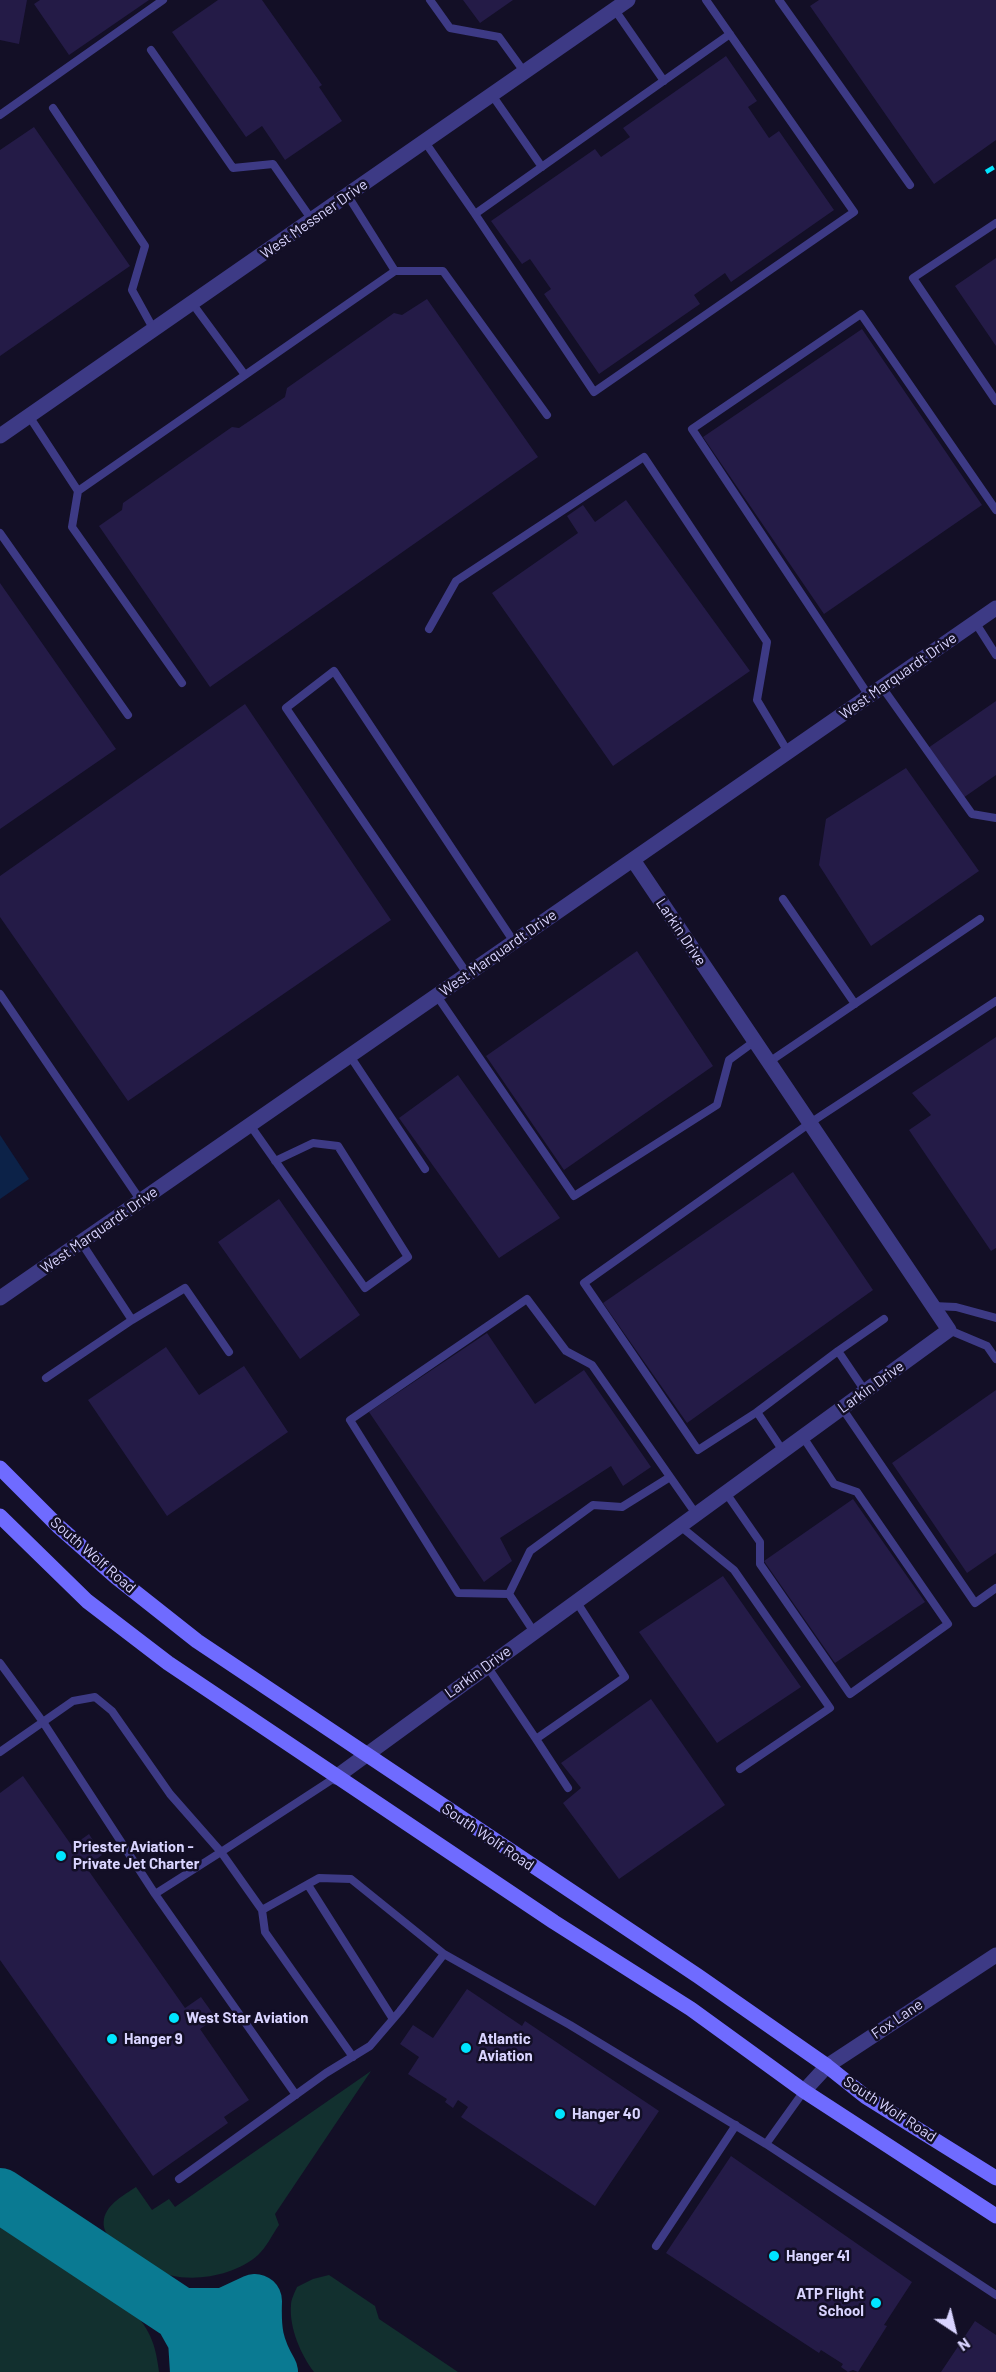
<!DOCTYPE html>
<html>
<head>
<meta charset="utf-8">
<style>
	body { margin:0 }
	#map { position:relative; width:996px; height:2372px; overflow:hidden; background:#130f26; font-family:Barlow,sans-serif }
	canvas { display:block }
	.north { position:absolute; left:924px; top:2300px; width:60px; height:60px; -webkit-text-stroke:4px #130f26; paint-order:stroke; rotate:145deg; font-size:16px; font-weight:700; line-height:24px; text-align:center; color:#d9d4ff }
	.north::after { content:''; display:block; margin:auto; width:21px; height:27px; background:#d9d4ff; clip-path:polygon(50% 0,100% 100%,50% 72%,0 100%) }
</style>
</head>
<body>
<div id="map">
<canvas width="996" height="2372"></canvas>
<div class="north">N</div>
</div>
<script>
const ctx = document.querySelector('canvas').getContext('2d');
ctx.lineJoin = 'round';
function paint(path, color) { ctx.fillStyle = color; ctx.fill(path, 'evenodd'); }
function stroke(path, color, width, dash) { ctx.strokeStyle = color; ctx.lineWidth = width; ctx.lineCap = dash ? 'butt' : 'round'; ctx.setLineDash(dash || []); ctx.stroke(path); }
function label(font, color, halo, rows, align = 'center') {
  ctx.font = font + ' Barlow,sans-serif'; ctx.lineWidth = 5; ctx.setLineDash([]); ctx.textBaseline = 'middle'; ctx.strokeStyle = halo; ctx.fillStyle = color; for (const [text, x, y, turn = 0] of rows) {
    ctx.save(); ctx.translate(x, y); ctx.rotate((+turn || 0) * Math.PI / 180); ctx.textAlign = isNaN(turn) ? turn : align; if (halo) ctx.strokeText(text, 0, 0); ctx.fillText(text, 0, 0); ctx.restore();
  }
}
paint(new Path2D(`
	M371,2071L275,2214L279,2225C272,2235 266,2248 258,2255C232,2278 183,2285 153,2269C144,2264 135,2256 126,2250C116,2243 101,2235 104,2219C107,2204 124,2195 136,2187L152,2210L169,2199L175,2207Z
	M0,2220L122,2301C147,2324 155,2338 159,2372H0Z
	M329,2275L375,2306L379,2319L458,2372H314C301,2355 289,2328 291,2305C291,2299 295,2292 297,2287L313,2279Z`), '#12302f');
paint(new Path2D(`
	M0,1135L29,1179L0,1199Z`), '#0c2248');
stroke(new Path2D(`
	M0,2195L267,2372
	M197,2372L195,2340L181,2315H225L255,2301C254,2331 256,2346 271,2372`), '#0a7a92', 54);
paint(new Path2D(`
	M0,0H27L19,44L0,40Z
	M40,0H149L69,55L34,4Z
	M218,0H262L322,85L319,87L342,121L285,160L262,126L246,137L172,32Z
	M463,0H513L480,23Z
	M819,0H996V140L934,184L810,6Z
	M726,56L757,101L748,107L769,138L779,131L834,210L731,282L725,273L694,295L700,304L599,374L544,294L551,289L530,259L522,264L491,221L595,149L601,157L630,137L623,128Z
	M34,127L130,266L0,356V150Z
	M996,258V346L955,286Z
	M427,299L538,457L210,687L99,526L122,510L123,503L232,427L239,428L285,397L287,388L394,313L402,315Z
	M862,329L982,505L824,614L703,437Z
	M626,500L750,671L613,766L492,593L578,533L567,516L583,505L595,522Z
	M0,583L116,749L0,829Z
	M996,701V775L963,798L928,748Z
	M245,704L391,920L128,1101L0,917V876Z
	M906,768L979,871L871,946L819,865L826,819Z
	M637,951L713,1066L564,1170L486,1056Z
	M996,1037V1248L991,1251L909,1130L931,1115L912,1093Z
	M458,1075L560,1218L499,1258L399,1118Z
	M793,1172L873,1290L687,1423L603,1303Z
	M279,1199L360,1315L300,1359L218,1242Z
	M487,1333L535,1404L584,1370L651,1467L623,1486L611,1466L500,1538L512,1561L484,1582L369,1412Z
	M166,1347L199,1395L244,1366L288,1432L167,1516L88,1400Z
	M996,1390V1553L967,1573L892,1463Z
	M853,1499L925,1602L835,1663L764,1561Z
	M723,1576L801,1687L717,1743L639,1632Z
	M651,1699L725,1805L619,1879L563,1803L581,1788L561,1763Z
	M23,1776L72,1846L89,1834L102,1855L86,1867L185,2008L201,1997L216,2018L200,2029L249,2100L224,2117L228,2123L153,2176L0,1960V1793Z
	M467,1989L522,2026L525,2021L659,2111L595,2206L461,2117L468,2107L458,2100L453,2108L445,2102L447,2099L408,2074L419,2057L400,2044L413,2025L433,2038Z
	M731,2156L912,2282L884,2325L887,2326L858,2372L853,2370L848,2372L841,2367L843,2364L821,2350L819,2353L666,2253Z
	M975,2321L996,2335V2372H941Z`), '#241b47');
stroke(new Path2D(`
	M430,0L450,28L499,37L525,73
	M779,0L910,185
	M615,10L664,81
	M151,50L233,168L273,164L312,220
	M492,95L542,167
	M53,108L145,246L132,290L154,330
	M0,115L163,0
	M425,142L475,214L730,34
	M475,214L594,392L854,212L706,0
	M996,223L913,278L996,401
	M395,271H443L547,415
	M192,303L245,375
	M29,416L78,491L395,271L348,196
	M78,491L72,527L182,683
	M0,533L128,715
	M975,622L996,655
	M429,629L456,581L644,457L767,642L757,700L788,752
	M882,687L972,814L996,818
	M869,696L692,429L861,314L996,510
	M783,899L855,1004
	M468,975L286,708L334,671L514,942
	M0,994L141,1201
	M437,996L574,1196L717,1105L729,1060L755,1041
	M350,1056L425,1169
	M769,1062L980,919
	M250,1125L365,1288L408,1257L338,1146L313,1143L275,1161
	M933,1306L956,1307L996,1318
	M132,1320L185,1288L229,1352
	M949,1330L987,1346L996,1359
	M838,1351L884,1319
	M46,1378L132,1320L81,1242
	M842,1408L975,1603L996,1588
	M757,1412L838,1351L865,1391
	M783,1451L757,1412L698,1450L584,1283L810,1123L996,1001
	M726,1493L760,1542V1564L850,1694L948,1624L857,1492L834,1484L803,1437
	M680,1526L734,1570L830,1708L740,1769
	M509,1594L530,1551L593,1505L622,1507L670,1477
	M534,1632L509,1594L458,1593L350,1420L527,1299L566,1351L592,1365L696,1514
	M0,1663L43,1722L155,1894L296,2095
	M487,1666L536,1739L625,1677L576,1601
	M536,1739L568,1788
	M0,1752L73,1701L95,1697L112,1711L170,1794L221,1852L155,1894
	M336,1777L221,1852L262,1910L319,1878L351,1879L444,1954L570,2025L766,2144L804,2091
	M308,1885L393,2019
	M262,1910L265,1932L353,2057
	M766,2144L996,2295
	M179,2179L326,2073L370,2046L400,2011L444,1954
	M656,2246L736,2125`), '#3d3a85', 8);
stroke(new Path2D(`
	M0,436L628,0
	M0,1298L996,608
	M336,1777L949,1330L633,860
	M804,2091L827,2066L996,1955`), '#3d3a85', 15);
stroke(new Path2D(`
	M0,1468L58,1526L116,1577L197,1641L698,1976L827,2066L866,2097L996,2178
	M0,1516L87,1601L168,1663L554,1922L691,2009L804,2091L996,2216`), '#6f6bff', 15);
stroke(new Path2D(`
	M986,172L996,166`), '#00e5ff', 4.5, [9, 8]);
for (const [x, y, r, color] of [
	[61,1856,6,"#00e5ff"],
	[174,2018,6,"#00e5ff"],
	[112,2039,6,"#00e5ff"],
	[466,2048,6,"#00e5ff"],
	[560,2114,6,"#00e5ff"],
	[774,2256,6,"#00e5ff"],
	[876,2303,6,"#00e5ff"]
]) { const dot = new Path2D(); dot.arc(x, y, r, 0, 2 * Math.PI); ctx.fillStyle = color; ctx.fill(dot); stroke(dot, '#130f26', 2); }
label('15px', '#d9d4ff', '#130f26', [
	["West Messner Drive",314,219,-35],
	["West Marquardt Drive",898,676,-35],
	["Larkin Drive",681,932,56],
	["West Marquardt Drive",498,953,-35],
	["West Marquardt Drive",99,1230,-35],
	["Larkin Drive",871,1387,-36],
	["South Wolf Road",93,1555,41],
	["Larkin Drive",478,1672,-36],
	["South Wolf Road",488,1837,34],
	["Fox Lane",897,2019,-34],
	["South Wolf Road",890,2109,33]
]);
label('bold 15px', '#d9d4ff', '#130f26', [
	["Priester Aviation -",73,1847],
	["Private Jet Charter",73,1864],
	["West Star Aviation",186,2018],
	["Hanger 9",124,2039],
	["Atlantic",478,2039],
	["Aviation",478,2056],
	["Hanger 40",572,2114],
	["Hanger 41",786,2256],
	["ATP Flight",864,2294,"right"],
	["School",864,2311,"right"]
], 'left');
</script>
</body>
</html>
